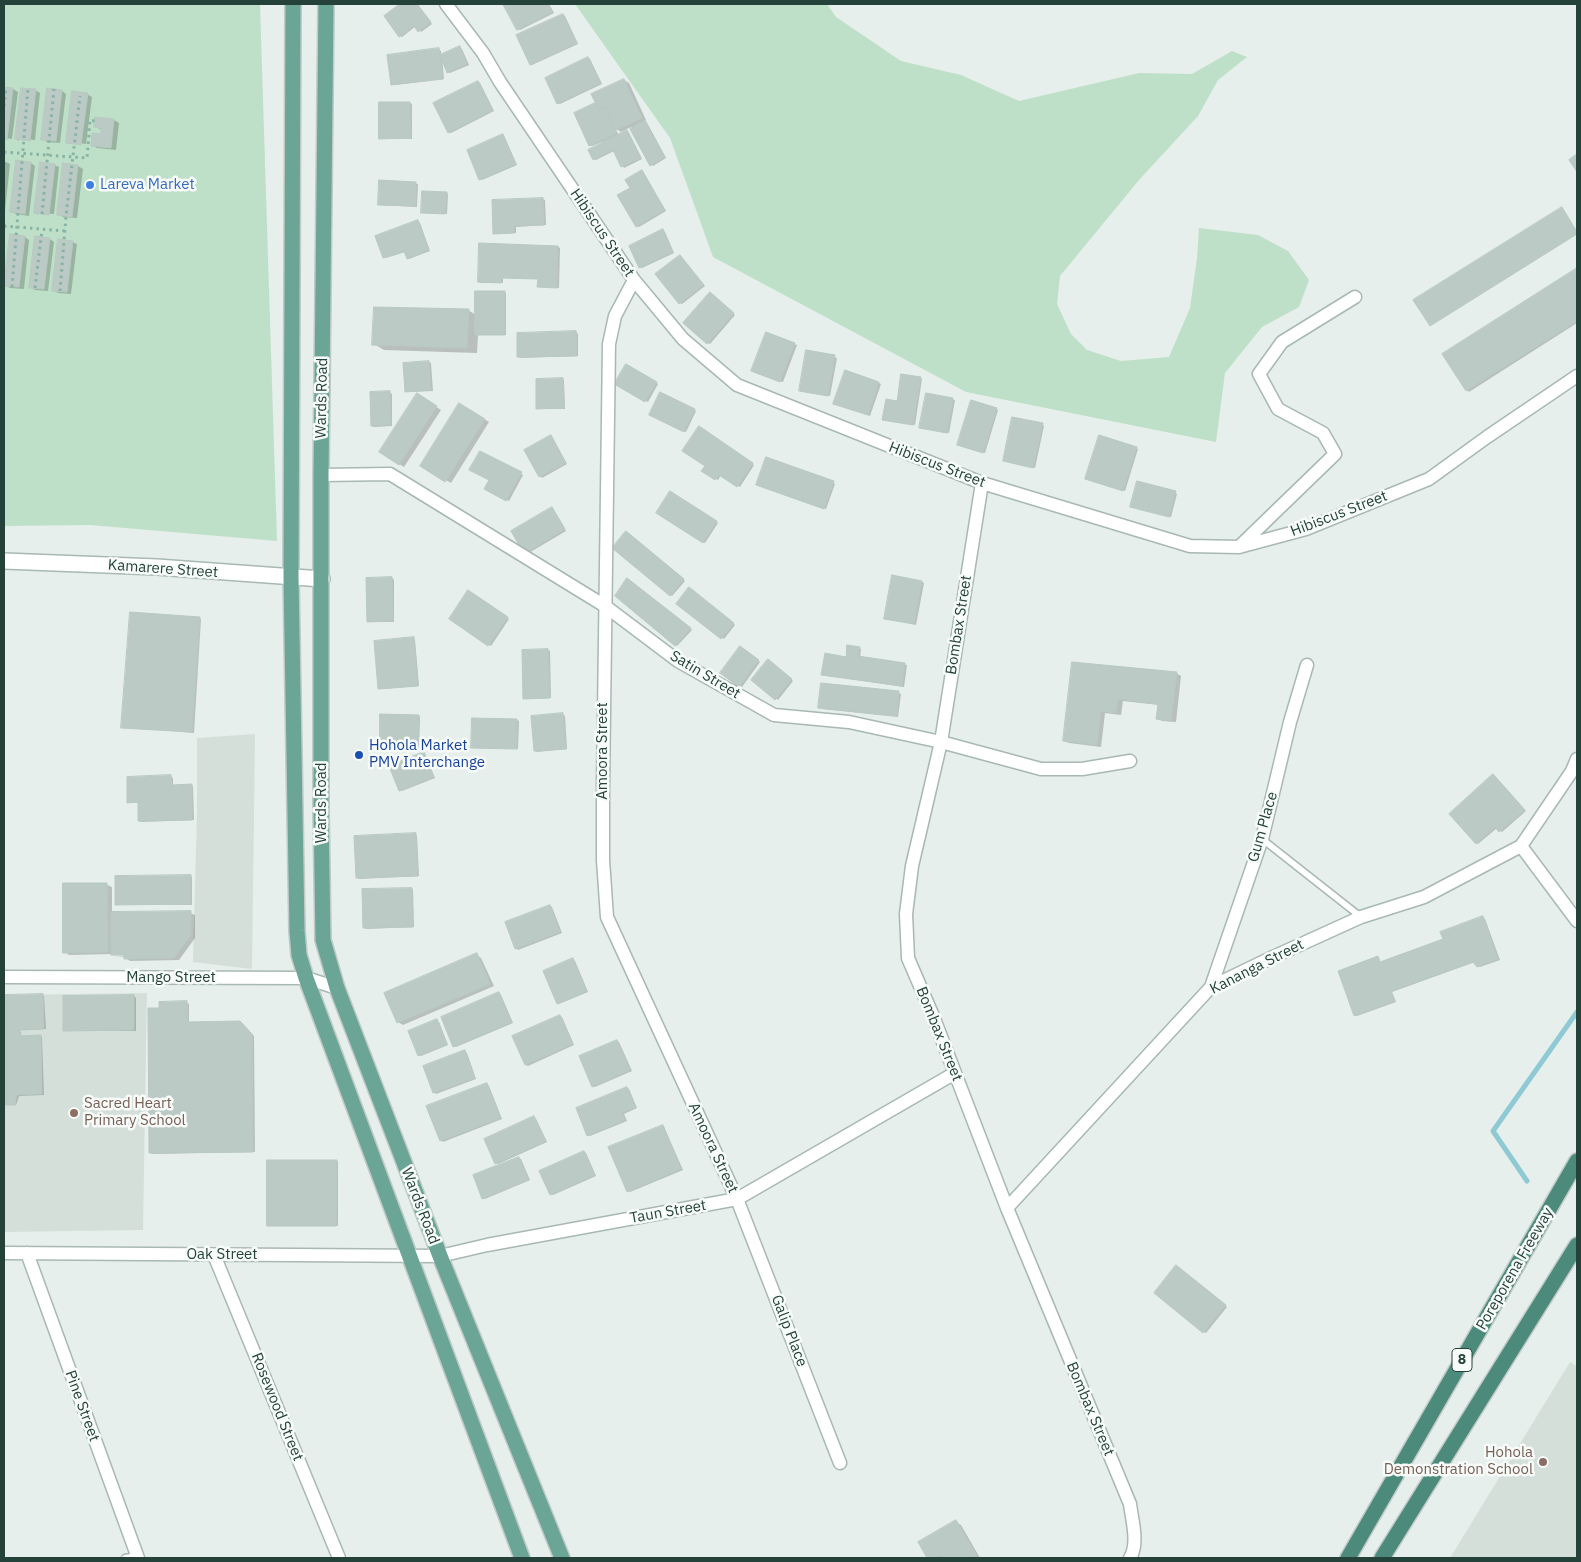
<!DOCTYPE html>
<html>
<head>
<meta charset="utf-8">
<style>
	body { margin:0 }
	#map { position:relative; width:1581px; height:1562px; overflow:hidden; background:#e6efeb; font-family:"IBM Plex Sans",sans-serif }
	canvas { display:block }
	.frame { position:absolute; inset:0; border:5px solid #24423a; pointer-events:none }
</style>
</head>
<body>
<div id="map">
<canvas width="1581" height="1562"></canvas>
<div class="frame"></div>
</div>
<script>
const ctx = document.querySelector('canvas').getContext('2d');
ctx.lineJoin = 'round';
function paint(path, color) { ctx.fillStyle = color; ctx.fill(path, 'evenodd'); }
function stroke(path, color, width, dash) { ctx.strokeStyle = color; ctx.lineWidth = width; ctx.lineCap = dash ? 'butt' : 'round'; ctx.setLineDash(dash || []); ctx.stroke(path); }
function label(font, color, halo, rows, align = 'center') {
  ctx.font = font + ' "IBM Plex Sans",sans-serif'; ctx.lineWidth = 5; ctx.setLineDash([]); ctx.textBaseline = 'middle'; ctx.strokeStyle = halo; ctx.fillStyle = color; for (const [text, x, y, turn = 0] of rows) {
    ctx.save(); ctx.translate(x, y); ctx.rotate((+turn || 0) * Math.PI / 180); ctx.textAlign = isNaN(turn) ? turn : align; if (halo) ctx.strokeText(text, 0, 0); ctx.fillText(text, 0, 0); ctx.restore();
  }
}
paint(new Path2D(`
	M255,734L252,969L193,962L197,811V738Z
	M147,993L143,1230L4,1232V995Z
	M1570,1362L1577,1366V1558H1450Z`), '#d4dfda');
paint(new Path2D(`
	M4,4H260L277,541L90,525L4,526Z
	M575,4H827L836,17L901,61L961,75L1019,101L1139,73L1192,74L1232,51L1247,57L1218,80L1198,116L1139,180L1060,276L1057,304L1071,334L1087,350L1121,361L1169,357L1190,308L1197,258L1199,228L1258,235L1288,251L1309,280L1299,307L1262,327L1225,373L1216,442L966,392L713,257L670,138Z`), '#bfe0c8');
paint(new Path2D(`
	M402,4H417L432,24L421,32L416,26L402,37L400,36L385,16Z
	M504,4H549L554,13L520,30L518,29Z
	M563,15L565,16L578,44L532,65L531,64Z
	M460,48L462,49L469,65L450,73L448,72L442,57L444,79L394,85L392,84L439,50L441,51V56Z
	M588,58L590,59L602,84L560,104L558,103Z
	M624,80L629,83L646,120L644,121L647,123L666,158L653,166L631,127L621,132L615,128L619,136L627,132L629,133L642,159L624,168L614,151L596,160L594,159L605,143L604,141L592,146L590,145L575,113L597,103Z
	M478,82L480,83L494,111L451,133L449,132Z
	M4,88L13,89L18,92L12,139L4,138Z
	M35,90L40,93L35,140L19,139V141L16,139Z
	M62,91L66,94L60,143L47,142L42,139Z
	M87,94L92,97L86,144L71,142V144L68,142Z
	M410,103L412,104V139L381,138Z
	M96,119L114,120L119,123L116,150L97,148L92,145L102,135V130L96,127Z
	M502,136L504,137L517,165L482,180L480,179Z
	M4,161L10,164L5,211H4Z
	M31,163L35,166L29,216L16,214L11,212Z
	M54,165L59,167L54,214L38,213V215L35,213Z
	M78,166L83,169L77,218L63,217L59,214Z
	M642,172L666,211L639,227L637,226Z
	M380,182L418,184L417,207L379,205Z
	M446,193L448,194L447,214L422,212Z
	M543,199L545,200L546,225L516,227V233L497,234L495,233Z
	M418,221L420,223L430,251L409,259L405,252L386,258L384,257Z
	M663,231L665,232L674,253L642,268L640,267Z
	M25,237L29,240L24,289L10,288L5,285Z
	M50,239L54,242L48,291L35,290L30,287Z
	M72,242L77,244L71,294L58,293L53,290Z
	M480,245L558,247L560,248L559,288L541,287L539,286V279L503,278V283H481L479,282Z
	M682,258L705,286L682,304L680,303Z
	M1577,270V323L1469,392L1467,390L1444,354Z
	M504,292L506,293V335H478L477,353L384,350L374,344L468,310L476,315Z
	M712,295L735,315L710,344L708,343Z
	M576,332L578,334V356L520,358L518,357V334Z
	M766,333L797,345L783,382L754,372Z
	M807,352L837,358L830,396L802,391Z
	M429,362L431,363L433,391L408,392L406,391L404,364Z
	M626,365L658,384L648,402L616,383Z
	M920,378L922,379L915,425L886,420L898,402Z
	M563,379L564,380L565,409L538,408Z
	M879,383L881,384L870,416L836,404Z
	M390,393L392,394V426L374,427L372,426Z
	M661,394L696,411L686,432L651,414Z
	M927,394L955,400L949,433L923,428Z
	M418,395L441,410L404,467L381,452Z
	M460,404L489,422L451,483L422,466Z
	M996,409L998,410L985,453L960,446Z
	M1043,425L1044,426L1035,468L1004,461Z
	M699,428L754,465L740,487L721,475L718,480L703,470L706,466Z
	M551,436L567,464L542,478L525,450Z
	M1136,448L1138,449L1125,491L1088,480Z
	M481,452L523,475L509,501L486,489L491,480Z
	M833,483L835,484L826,509L760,486Z
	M670,493L718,523L705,543L657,512Z
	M1175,493L1177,494L1171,517L1134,507Z
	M552,508L566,531L527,554L525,553Z
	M628,534L685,581L672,596L671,595Z
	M392,578L394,580V622H370L368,621Z
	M629,581L692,630L677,646L676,645Z
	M922,582L924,583L916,625L886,618Z
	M691,590L735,625L724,639L677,604Z
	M469,592L509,619L491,646L450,618Z
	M199,618L201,619L194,733L123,727Z
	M413,639L415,640L419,686L381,689L380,688Z
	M740,647L760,662L742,687L722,673Z
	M859,648L861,649L860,658L907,665L904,687L823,675Z
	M548,650L550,651L551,698L526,699L524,698L523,651Z
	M770,662L793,681L778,700L753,680Z
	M1073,663L1176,673L1181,676L1176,722L1162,721L1157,718L1159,705L1123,701L1121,715L1105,713L1101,747L1069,743L1064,741Z
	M822,685L899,693L901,694L898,717L822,709L820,708Z
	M563,715L565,716L567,749L537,752L535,751Z
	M418,716L420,717L419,749L381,747Z
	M517,720L519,721L518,749L472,747Z
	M424,753L425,754L435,778L402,791L400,790Z
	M171,777L173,778V786H193L194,820L141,822L139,821V803L129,802Z
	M1495,777L1526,811L1502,832L1497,828L1478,844L1477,843Z
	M415,835L417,836L419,876L359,879L357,878Z
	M190,876L192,877V905L116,904Z
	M107,885L112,887V913H190L195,915V938L179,960L130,961L126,958V957L115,956H131L115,953V956L113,954L69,955L65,952Z
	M411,889L413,890L414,927L366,929L364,927Z
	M550,906L552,907L562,933L518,950L516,948Z
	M1483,918L1485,919L1500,960L1480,967L1475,962L1392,992L1396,1002L1357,1016L1355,1015L1378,957L1381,963L1444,940Z
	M477,955L481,958L494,986L403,1025L398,1022Z
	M573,960L575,961L588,992L559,1004L558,1003Z
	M499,993L501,995L513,1023L456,1047L454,1046Z
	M43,995L44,996L46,1029L20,1030L22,1037H42L44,1095L19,1096L16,1105H4V997Z
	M134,996L136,998V1031L64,1030Z
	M160,1003H187L189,1004V1023L242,1024L254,1036L255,1152L152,1154L150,1152Z
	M560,1016L562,1017L574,1045L528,1066L526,1065Z
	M437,1021L439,1022L448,1045L421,1056L419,1055Z
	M617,1041L619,1042L632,1071L595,1087L593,1086Z
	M465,1052L467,1053L476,1079L436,1094L434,1092Z
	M487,1084L489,1086L502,1119L443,1142L441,1140Z
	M627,1088L629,1089L637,1108L624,1114L627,1121L590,1136L588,1135Z
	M534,1118L536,1119L547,1142L498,1164L496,1163Z
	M662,1126L664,1127L683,1170L630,1192L628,1191Z
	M584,1152L586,1153L596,1176L553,1195L551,1194Z
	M519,1158L521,1159L530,1180L485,1199L483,1198Z
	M337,1161L338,1162V1226L268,1225Z
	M1179,1268L1227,1307L1206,1333L1204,1332Z
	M956,1522L961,1525L980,1558H928L919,1543Z`), '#0003');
stroke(new Path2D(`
	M1527,1181L1493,1131L1577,1012`), '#8ec9d4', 5);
const building = new Path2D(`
	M400,4H417L431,22L418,32L414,26L399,37L384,16Z
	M503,4H548L553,12L517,30Z
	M563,14L577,43L530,65L516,35Z
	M460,46L467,64L447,73L440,55Z
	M439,48L443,79L391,85L387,55Z
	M588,57L601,83L557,104L545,78Z
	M624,79L642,118L616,130L605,107L599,110L591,94Z
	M478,81L493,110L448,133L433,103Z
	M4,87L13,88L7,140L4,139Z
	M21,88L36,89L30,141L15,139Z
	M47,88L62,90L56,141L41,140Z
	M72,91L88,93L81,145L66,143Z
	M379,102H410L411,138L379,139Z
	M595,103L599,110L605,107L617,133L589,146L574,113Z
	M95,117L114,119L111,148L91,146L92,133L101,134V128L94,127Z
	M645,120L665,157L650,166L630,129Z
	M627,130L641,158L621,167L613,150L593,160L588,150Z
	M503,134L516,164L479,180L467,150Z
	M1577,154V172L1569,160Z
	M16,160L31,162L25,214L10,212Z
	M40,162L55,164L49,215L34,213Z
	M63,163L78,165L72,217L57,215Z
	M642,170L665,210L636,227L617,195L630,188L625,180Z
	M379,180L416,182V206L378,205Z
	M422,191L447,192L445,214L421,213Z
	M543,198L544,225L514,226V233L493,234L492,200Z
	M1562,207L1577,232V234L1430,326L1413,300Z
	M418,220L429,250L407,259L404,251L383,258L375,236Z
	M663,229L673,252L639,268L629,246Z
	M10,234L25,236L19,287L4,286Z
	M35,236L50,238L44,289L29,288Z
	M58,239L73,241L67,292L52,291Z
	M479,243L558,246L557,288L537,287L538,279L502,278L501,283L478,282Z
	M680,255L704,285L679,304L655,274Z
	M1577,268V321L1466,391L1442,354Z
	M475,291H505V335H475Z
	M710,292L734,313L707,344L683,323Z
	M374,307L469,309L467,348L372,345Z
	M576,331L577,356L517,357V333Z
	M766,332L795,343L780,382L751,371Z
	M806,350L835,355L828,396L799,391Z
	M429,361L431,390L405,392L403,363Z
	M626,364L657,382L645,402L614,384Z
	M845,370L879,382L868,415L833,404Z
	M901,374L921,377L913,425L882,420L886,399L897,401Z
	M563,378L564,408L536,409V379Z
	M390,391L391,425L371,426L370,392Z
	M660,392L695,409L684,432L649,415Z
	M417,393L437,406L399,465L379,452Z
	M926,393L953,398L947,433L919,428Z
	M971,400L997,408L983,453L957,445Z
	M459,403L485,419L445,482L420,466Z
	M1012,417L1043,423L1033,468L1003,461Z
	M699,426L753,463L737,487L719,475L715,480L701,471L705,466L682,451Z
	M551,435L566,463L539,477L524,450Z
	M1099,435L1137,447L1123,491L1085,479Z
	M480,451L522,472L506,501L484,489L489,480L469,470Z
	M766,457L834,481L824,509L756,485Z
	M1137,481L1176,491L1169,517L1130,507Z
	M670,491L717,521L703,543L656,513Z
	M552,507L565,529L524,554L511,531Z
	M626,531L684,579L670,596L612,548Z
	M892,575L922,581L914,624L884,619Z
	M392,577L393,621L367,622L366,578Z
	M627,578L691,628L675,646L615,596Z
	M689,587L734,623L721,639L676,604Z
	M468,590L508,617L488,646L449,619Z
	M130,612L200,617L192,732L121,728Z
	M414,637L418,686L378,689L374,641Z
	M847,645L860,647L858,656L905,663L902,686L821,675L825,653L846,657Z
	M740,646L759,660L739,687L720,673Z
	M548,649L550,698L523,699L522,650Z
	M768,659L792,679L775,700L751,680Z
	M1072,662L1177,672L1171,721L1156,719L1158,704L1118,699L1116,713L1101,711L1097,745L1063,741Z
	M821,683L899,691L897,716L818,708Z
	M563,713L566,749L534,751L531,716Z
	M380,714L419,715L418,749L380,748Z
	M472,718L517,719V749L471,748Z
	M424,752L434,777L399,791L389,766Z
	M1493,774L1525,810L1499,832L1495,827L1476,844L1449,814Z
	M171,775L172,785L192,784V820L138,821V802L127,803V777Z
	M416,833L418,876L356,878L354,836Z
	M191,875V904L115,905V876Z
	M63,883H107L108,952L63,953Z
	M412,888L413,927L363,928L362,889Z
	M550,905L560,932L515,949L505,922Z
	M191,911V935L174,958L124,959V955H111V912Z
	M1483,916L1498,959L1477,967L1473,962L1391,991L1395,1001L1354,1016L1338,971L1378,956L1380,962L1443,939L1440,932Z
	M477,953L490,984L397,1023L384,993Z
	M573,958L587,991L557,1004L543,971Z
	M499,992L512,1022L453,1047L441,1017Z
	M43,994L44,1029L19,1030L21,1036L41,1035L42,1094L17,1095L15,1105H4V995Z
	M134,995V1030L63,1031V996Z
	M187,1001L188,1022L240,1021L252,1034L253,1152L149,1153L148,1008H159V1002Z
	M560,1015L573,1044L525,1065L512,1036Z
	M437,1019L447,1044L418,1056L408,1031Z
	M617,1040L630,1070L592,1087L579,1056Z
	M465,1050L475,1078L433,1093L423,1066Z
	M487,1083L501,1118L440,1141L426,1106Z
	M627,1087L636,1107L622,1113L625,1120L587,1136L576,1108Z
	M534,1116L546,1141L495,1164L484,1139Z
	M663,1125L681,1169L627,1192L608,1147Z
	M584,1151L595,1175L550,1195L539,1171Z
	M519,1157L529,1180L482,1199L473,1175Z
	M267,1160H337L336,1226H267Z
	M1176,1265L1226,1305L1203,1333L1154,1293Z
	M956,1520L978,1558H941L940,1555L934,1558H927L918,1542Z`);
paint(building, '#bbcac4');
stroke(building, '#b8c9c2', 1);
const service = new Path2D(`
	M1262,839L1361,917
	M125,1558L137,1556`);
const minor = new Path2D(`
	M446,4L483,53L500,82L634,280L683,339L737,385L982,483L1190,546L1239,547L1306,529L1429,479L1487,437L1577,376
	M634,280L615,316L609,344L603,786V860L607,917L737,1199L840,1463
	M321,475L390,474L605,606L678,661L774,715L849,722L941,742L1041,769H1082L1130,761
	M982,483L941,742L912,866L906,914L908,958L933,1016L1007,1208L1130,1504C1132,1520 1139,1544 1130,1558
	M1241,545L1335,454L1323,433L1278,409L1259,374L1282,342L1355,297
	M1521,846L1577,921
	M4,977L306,978L337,988
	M1211,987L1262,839L1290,722L1307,665
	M1007,1208L1211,987L1273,957L1361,917L1424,897L1521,846L1572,771L1577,759
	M4,1253L440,1256L487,1245L737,1199L955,1073
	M27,1253L138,1558
	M214,1255L339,1558`);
const tertiary = new Path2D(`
	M4,561L157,567L322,579`);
const primary = new Path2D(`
	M293,4L291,577L297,931L299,955L306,978L522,1558
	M326,4L321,475V809L323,940L337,988L440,1256L562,1558`);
const trunk = new Path2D(`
	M1348,1558L1577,1161
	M1382,1558L1577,1245`);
stroke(service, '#a8b8b2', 9);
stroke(minor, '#a8b8b2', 15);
stroke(tertiary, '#a8b8b2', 18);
stroke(primary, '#c2cac8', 18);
stroke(trunk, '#c2cac8', 18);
stroke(new Path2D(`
	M4,106L6,87
	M4,152L87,158L90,120L95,121
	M42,214L54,89
	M4,226L65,231
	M12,287L28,88
	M35,288L42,230
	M60,291L66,216L80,96`), '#86b3a5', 3, [2.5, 4]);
stroke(service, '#fff', 6);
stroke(minor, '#fff', 12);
stroke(tertiary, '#fff', 15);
stroke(primary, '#6aa596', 15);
stroke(trunk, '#4c8a7c', 15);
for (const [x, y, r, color] of [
	[90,185,5,"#3f7fe0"],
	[359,755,5,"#1a4fb4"],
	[74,1113,5,"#8d6e63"],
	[1543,1462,5,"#8d6e63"]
]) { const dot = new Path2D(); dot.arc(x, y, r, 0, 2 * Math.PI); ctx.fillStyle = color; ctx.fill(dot); stroke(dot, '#f7fbf9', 2); }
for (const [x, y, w] of [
	[1462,1360,20]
]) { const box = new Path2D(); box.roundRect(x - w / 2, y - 11.5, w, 23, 4); ctx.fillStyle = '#f7fbf9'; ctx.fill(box); stroke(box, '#24423a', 1); }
label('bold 14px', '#24423a', null, [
	["8",1462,1360]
]);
label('15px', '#366cbe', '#f7fbf9', [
	["Lareva Market",100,185]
], 'left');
label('15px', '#24423a', '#f7fbf9', [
	["Hibiscus Street",602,233,56],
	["Wards Road",322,398,-89],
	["Hibiscus Street",937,465,21],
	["Hibiscus Street",1339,514,-21],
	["Kamarere Street",163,569,4],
	["Bombax Street",959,625,-81],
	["Satin Street",705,675,31],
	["Amoora Street",603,751,-90],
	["Wards Road",322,803,-90],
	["Gum Place",1263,827,-74],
	["Kananga Street",1257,967,-27],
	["Mango Street",171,978],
	["Bombax Street",939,1034,68],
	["Amoora Street",713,1148,65],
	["Wards Road",420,1206,69],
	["Taun Street",668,1212,-10],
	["Oak Street",222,1255],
	["Poreporena Freeway",1515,1269,-60],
	["Galip Place",789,1331,69],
	["Pine Street",82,1406,70],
	["Rosewood Street",277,1407,68],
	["Bombax Street",1090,1409,67]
]);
label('15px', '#164399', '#f7fbf9', [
	["Hohola Market",369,746],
	["PMV Interchange",369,763]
], 'left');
label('15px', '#785e54', '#f7fbf9', [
	["Sacred Heart",84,1104],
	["Primary School",84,1121],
	["Hohola",1533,1453,"right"],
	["Demonstration School",1533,1470,"right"]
], 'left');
</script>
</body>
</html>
